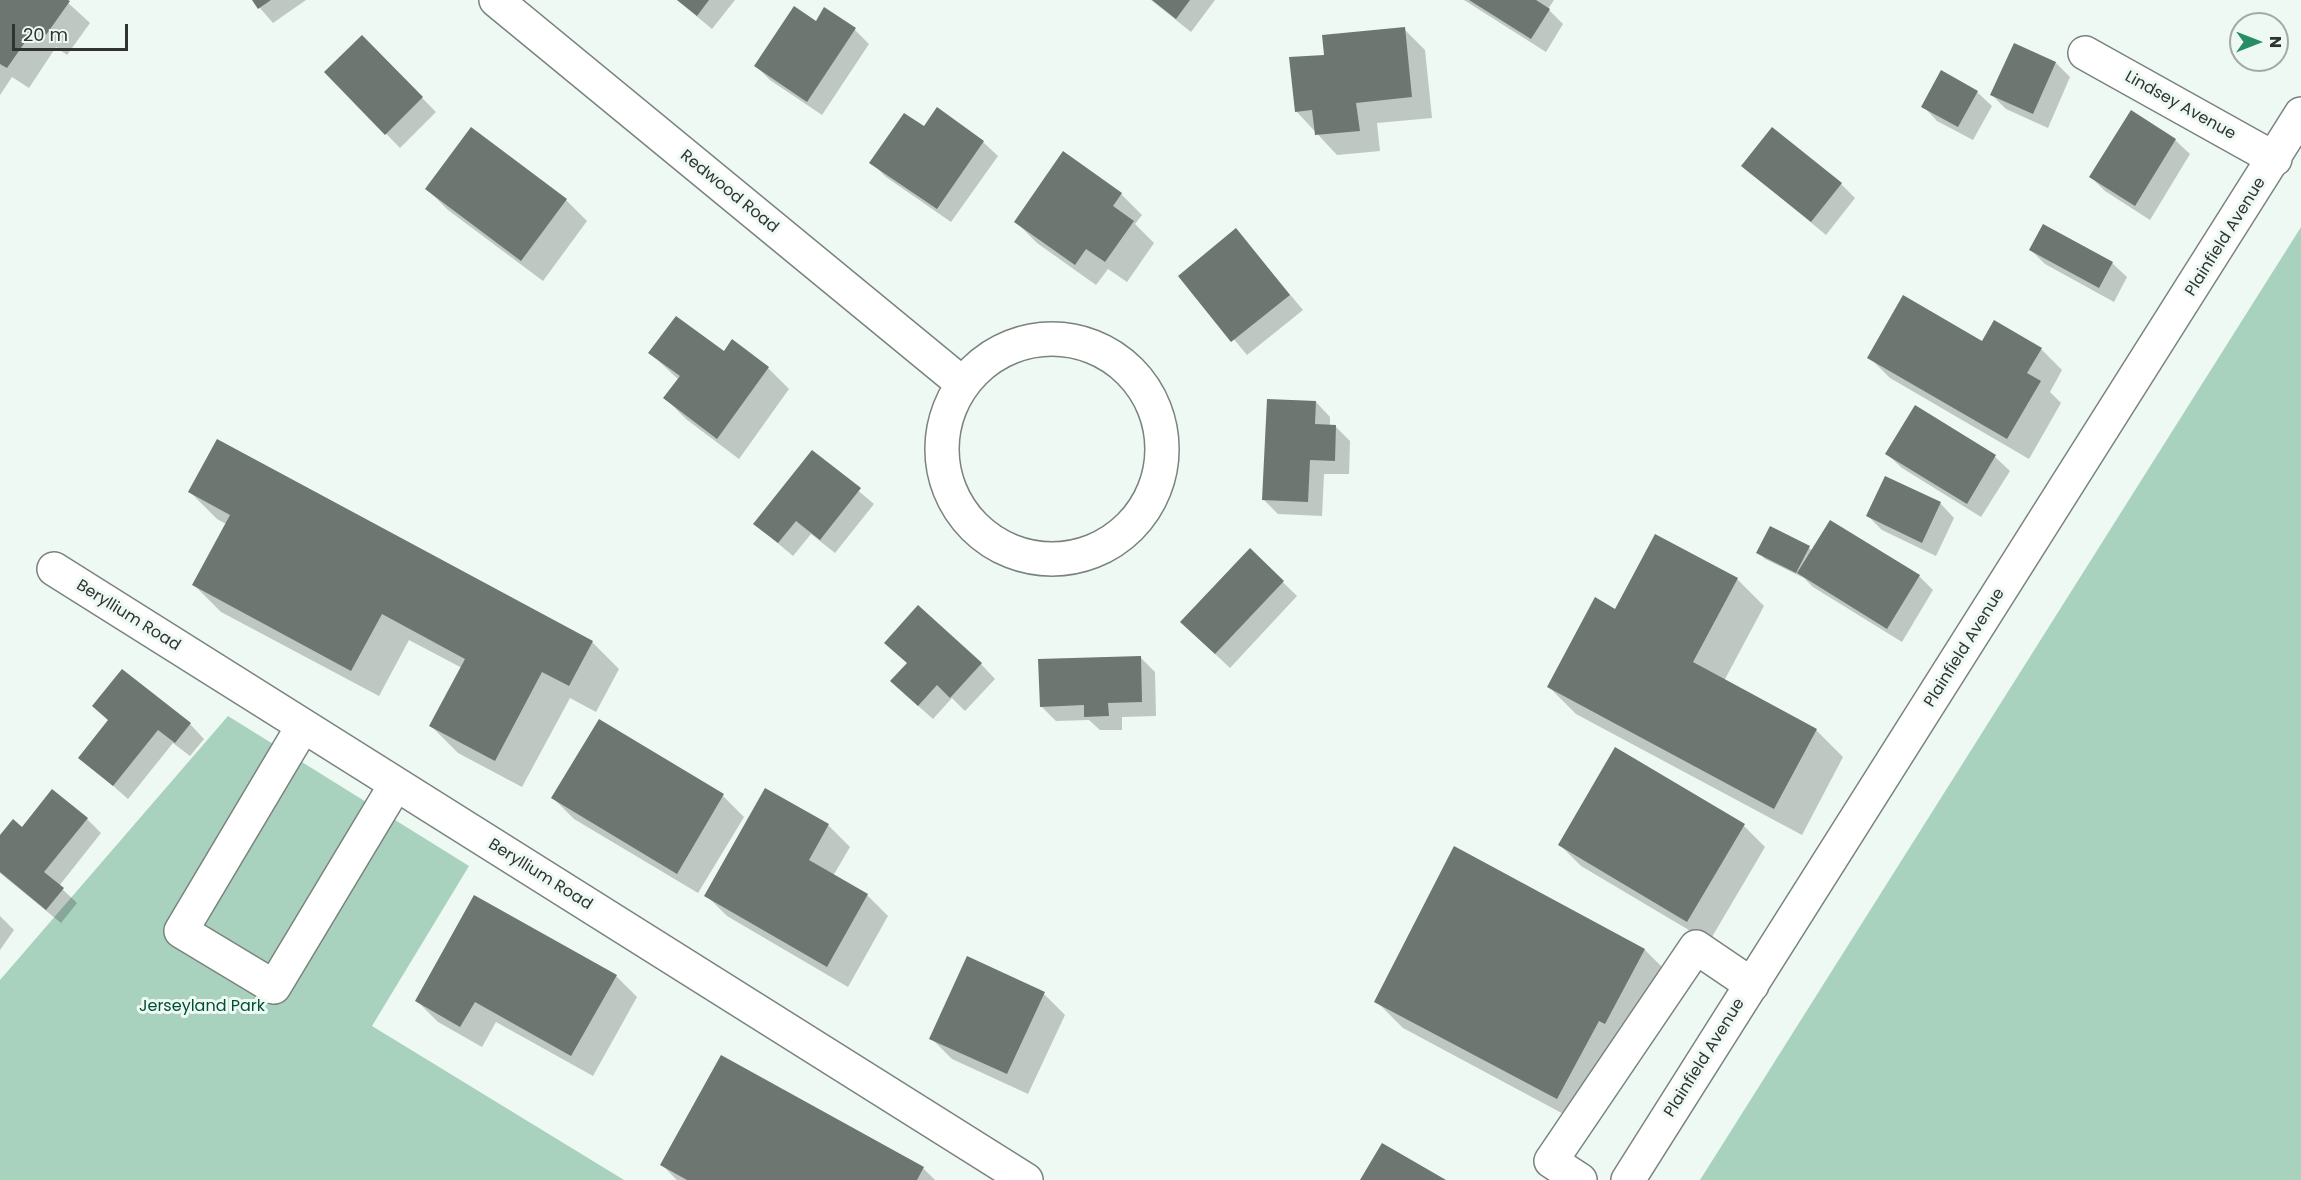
<!DOCTYPE html>
<html>
<head>
<meta charset="utf-8">
<style>
	body { margin:0 }
	#map { position:relative; width:2301px; height:1180px; overflow:hidden; background:#eef9f3; font-family:Poppins,sans-serif }
	canvas { display:block }
	.north { position:absolute; left:2229px; top:12px; width:60px; height:60px; box-sizing:border-box; background:#eef9f3; border:2px solid #a2aaa5; border-radius:50%; rotate:90deg; font-size:16px; font-weight:700; line-height:24px; text-align:center; color:#2f3331 }
	.north::after { content:''; display:block; margin:auto; width:21px; height:27px; background:#288c66; clip-path:polygon(50% 0,100% 100%,50% 72%,0 100%) }
	.scale { position:absolute; left:12px; top:24px; width:116px; height:27px; box-sizing:border-box; border:3px solid #2f3331; border-top:0; padding-left:8px; font-size:18px; line-height:21px; white-space:nowrap; color:#2f3331; -webkit-text-stroke:4px #eef9f3; paint-order:stroke }
</style>
</head>
<body>
<div id="map">
<canvas width="2301" height="1180"></canvas>
<div class="north">N</div>
<div class="scale">20 m</div>
</div>
<script>
const ctx = document.querySelector('canvas').getContext('2d');
ctx.lineJoin = 'round';
function paint(path, color) { ctx.fillStyle = color; ctx.fill(path, 'evenodd'); }
function stroke(path, color, width, dash) { ctx.strokeStyle = color; ctx.lineWidth = width; ctx.lineCap = dash ? 'butt' : 'round'; ctx.setLineDash(dash || []); ctx.stroke(path); }
function label(font, color, halo, rows, align = 'center') {
  ctx.font = font + ' Poppins,sans-serif'; ctx.lineWidth = 6; ctx.setLineDash([]); ctx.textBaseline = 'middle'; ctx.strokeStyle = halo; ctx.fillStyle = color; for (const [text, x, y, turn = 0] of rows) {
    ctx.save(); ctx.translate(x, y); ctx.rotate((+turn || 0) * Math.PI / 180); ctx.textAlign = isNaN(turn) ? turn : align; if (halo) ctx.strokeText(text, 0, 0); ctx.fillText(text, 0, 0); ctx.restore();
  }
}
paint(new Path2D(`
	M2301,227V1180H1700Z
	M228,716L469,866L372,1026L624,1180H0V980Z`), '#a9d2be');
paint(new Path2D(`
	M0,0H65L90,23L67,55L56,47L29,88L12,77L0,95Z
	M253,0H306L273,23Z
	M677,0H735L712,29Z
	M1151,0H1215L1191,32Z
	M1464,0H1554L1548,9L1563,24L1546,52Z
	M825,9L855,30L869,44L822,115L770,80L756,66L816,23Z
	M1404,29L1425,50L1432,118L1377,123L1380,151L1337,155L1296,111L1325,56Z
	M362,37L436,112L400,148L326,72Z
	M2015,45L2056,63L2070,77L2048,128L2006,109L1992,95Z
	M1942,72L1977,92L1992,106L1973,140L1937,121L1923,106Z
	M2131,112L2175,140L2190,154L2150,220L2105,191L2091,177Z
	M924,128L983,142L998,156L951,222L886,177L871,162Z
	M1743,166L1841,184L1855,198L1826,235Z
	M427,189L566,200L587,221L543,281L448,210Z
	M1121,194L1142,215L1135,224L1154,243L1127,282L1108,269L1096,285L1037,243L1016,222Z
	M1236,230L1303,310L1247,355L1181,276Z
	M2031,250L2112,263L2127,277L2114,302L2045,264Z
	M732,341L768,368L789,389L739,459L686,419L665,398L679,380L650,353H724Z
	M1983,344L2041,349L2062,370L2050,392L2061,403L2029,459L1890,378L1869,357Z
	M1316,402L1330,417V427H1336L1350,441L1349,474H1324L1322,516L1278,514L1264,500Z
	M1916,407L1995,457L2010,471L1981,517L1902,468L1887,454Z
	M217,441L592,642L619,669L596,712L570,698L522,787L458,753L431,726L462,668L409,640L379,696L221,612L194,585L226,524L217,519L190,492Z
	M812,452L874,504L835,553L811,534L793,556L755,524Z
	M1940,503L1954,518L1936,556L1882,530L1868,516Z
	M1809,548L1813,551L1919,576L1933,590L1902,642L1813,587L1804,578L1765,559L1758,552Z
	M1250,550L1297,596L1230,668L1197,637Z
	M1737,579L1764,606L1724,681L1816,730L1843,757L1802,835L1576,714L1549,687L1616,611Z
	M1140,657L1155,672L1156,716L1122,717V730H1100L1089,720L1056,721L1041,706Z
	M981,664L995,679L965,711L952,698L933,719L906,695Z
	M94,706L190,724L204,739L190,756L173,743L128,799L80,757L109,721Z
	M766,790L829,826L850,847L833,876L867,895L888,916L848,987L727,916L706,895Z
	M723,796L744,817L698,893L574,819L553,798Z
	M87,819L101,833L59,886L77,903L61,923L0,873V837L22,829Z
	M1744,826L1765,847L1709,942L1581,866L1560,845Z
	M1455,849L1645,950L1672,977L1584,1125L1403,1028L1376,1001Z
	M0,916L14,930L0,950Z
	M616,976L637,997L593,1076L496,1022L482,1047L438,1022L417,1001Z
	M1044,994L1065,1015L1028,1094L952,1059L931,1038Z
	M662,1165L923,1168L935,1180H677Z`), '#0003');
paint(new Path2D(`
	M0,0H68L70,1L46,35L35,28L7,68L0,64Z
	M252,0H271L258,9Z
	M677,0H709L697,16Z
	M1152,0H1190L1176,19Z
	M1469,0H1536L1550,9L1531,39Z
	M794,6L816,21L824,7L856,28L807,102L754,66Z
	M1405,27L1412,97L1356,103L1360,131L1315,135L1312,110L1295,112L1289,57L1324,55L1322,35Z
	M362,35L423,97L385,135L324,72Z
	M2014,43L2056,62L2033,114L1990,95Z
	M1941,70L1978,91L1958,127L1921,107Z
	M937,107L984,141L937,209L869,163L904,113L924,126Z
	M2131,110L2176,139L2135,206L2089,177Z
	M471,127L567,199L521,261L425,189Z
	M1772,127L1842,183L1811,222L1741,166Z
	M1063,151L1122,193L1113,206L1134,221L1105,262L1086,249L1075,265L1014,222Z
	M2043,224L2113,262L2099,288L2029,250Z
	M1236,228L1290,295L1231,342L1178,276Z
	M1903,295L1982,341L1994,320L2042,348L2027,373L2041,381L2007,439L1867,358Z
	M676,316L724,351L732,339L769,367L717,439L663,398L680,376L648,353Z
	M1267,399L1316,401L1315,424L1336,425L1335,461L1310,460L1308,502L1262,500Z
	M1915,405L1996,455L1967,504L1885,454Z
	M217,439L593,641L569,686L542,672L495,761L429,726L465,659L382,614L351,671L192,585L230,515L188,492Z
	M812,450L861,488L820,540L796,521L778,543L753,524Z
	M1885,476L1941,502L1922,543L1866,516Z
	M1830,520L1920,575L1887,629L1797,573Z
	M1770,526L1810,546L1796,573L1756,553Z
	M1655,534L1738,578L1693,662L1817,729L1774,809L1547,687L1595,597L1615,609Z
	M1250,548L1284,581L1215,654L1180,622Z
	M918,605L982,663L950,698L937,685L918,706L890,681L907,663L884,643Z
	M1141,656L1142,702L1108,703L1109,716L1084,717V705L1040,707L1038,659Z
	M122,669L191,723L175,743L158,730L113,786L78,758L108,720L92,706Z
	M599,719L724,794L677,874L551,798Z
	M1615,747L1745,824L1687,922L1558,845Z
	M765,788L829,824L809,860L868,894L827,967L704,896Z
	M52,789L88,818L44,872L64,888L46,910L0,872V835L13,819L22,827Z
	M1454,846L1645,949L1605,1024L1599,1021L1557,1099L1374,1002Z
	M474,895L617,975L571,1056L475,1002L460,1027L415,1001Z
	M967,956L1045,992L1007,1074L929,1039Z
	M721,1055L924,1167L917,1180H687L660,1165Z
	M1382,1143L1446,1180H1360Z`), '#6d7671');
const minor = new Path2D(`
	M496,0L963,384
	M2085,53L2275,159
	M942 449a110 110 0 1 1 220 0a110 110 0 1 1-220 0Z
	M54,569L1026,1180
	M303,726L181,931L274,987L396,784
	M1580,1180L1551,1161L1696,947L1752,985
	M1628,1180L2301,114`);
stroke(minor, '#7a837e', 36);
stroke(minor, '#fff', 33);
label('16px', '#2f3331', '#eef9f3', [
	["Lindsey Avenue",2180,106,29],
	["Redwood Road",729,192,39],
	["Plainfield Avenue",2226,237,-58],
	["Beryllium Road",128,616,32],
	["Plainfield Avenue",1965,648,-58],
	["Beryllium Road",540,875,32],
	["Plainfield Avenue",1705,1058,-58]
]);
label('16px', '#004f35', '#eef9f3', [
	["Jerseyland Park",202,1007]
]);
</script>
</body>
</html>
